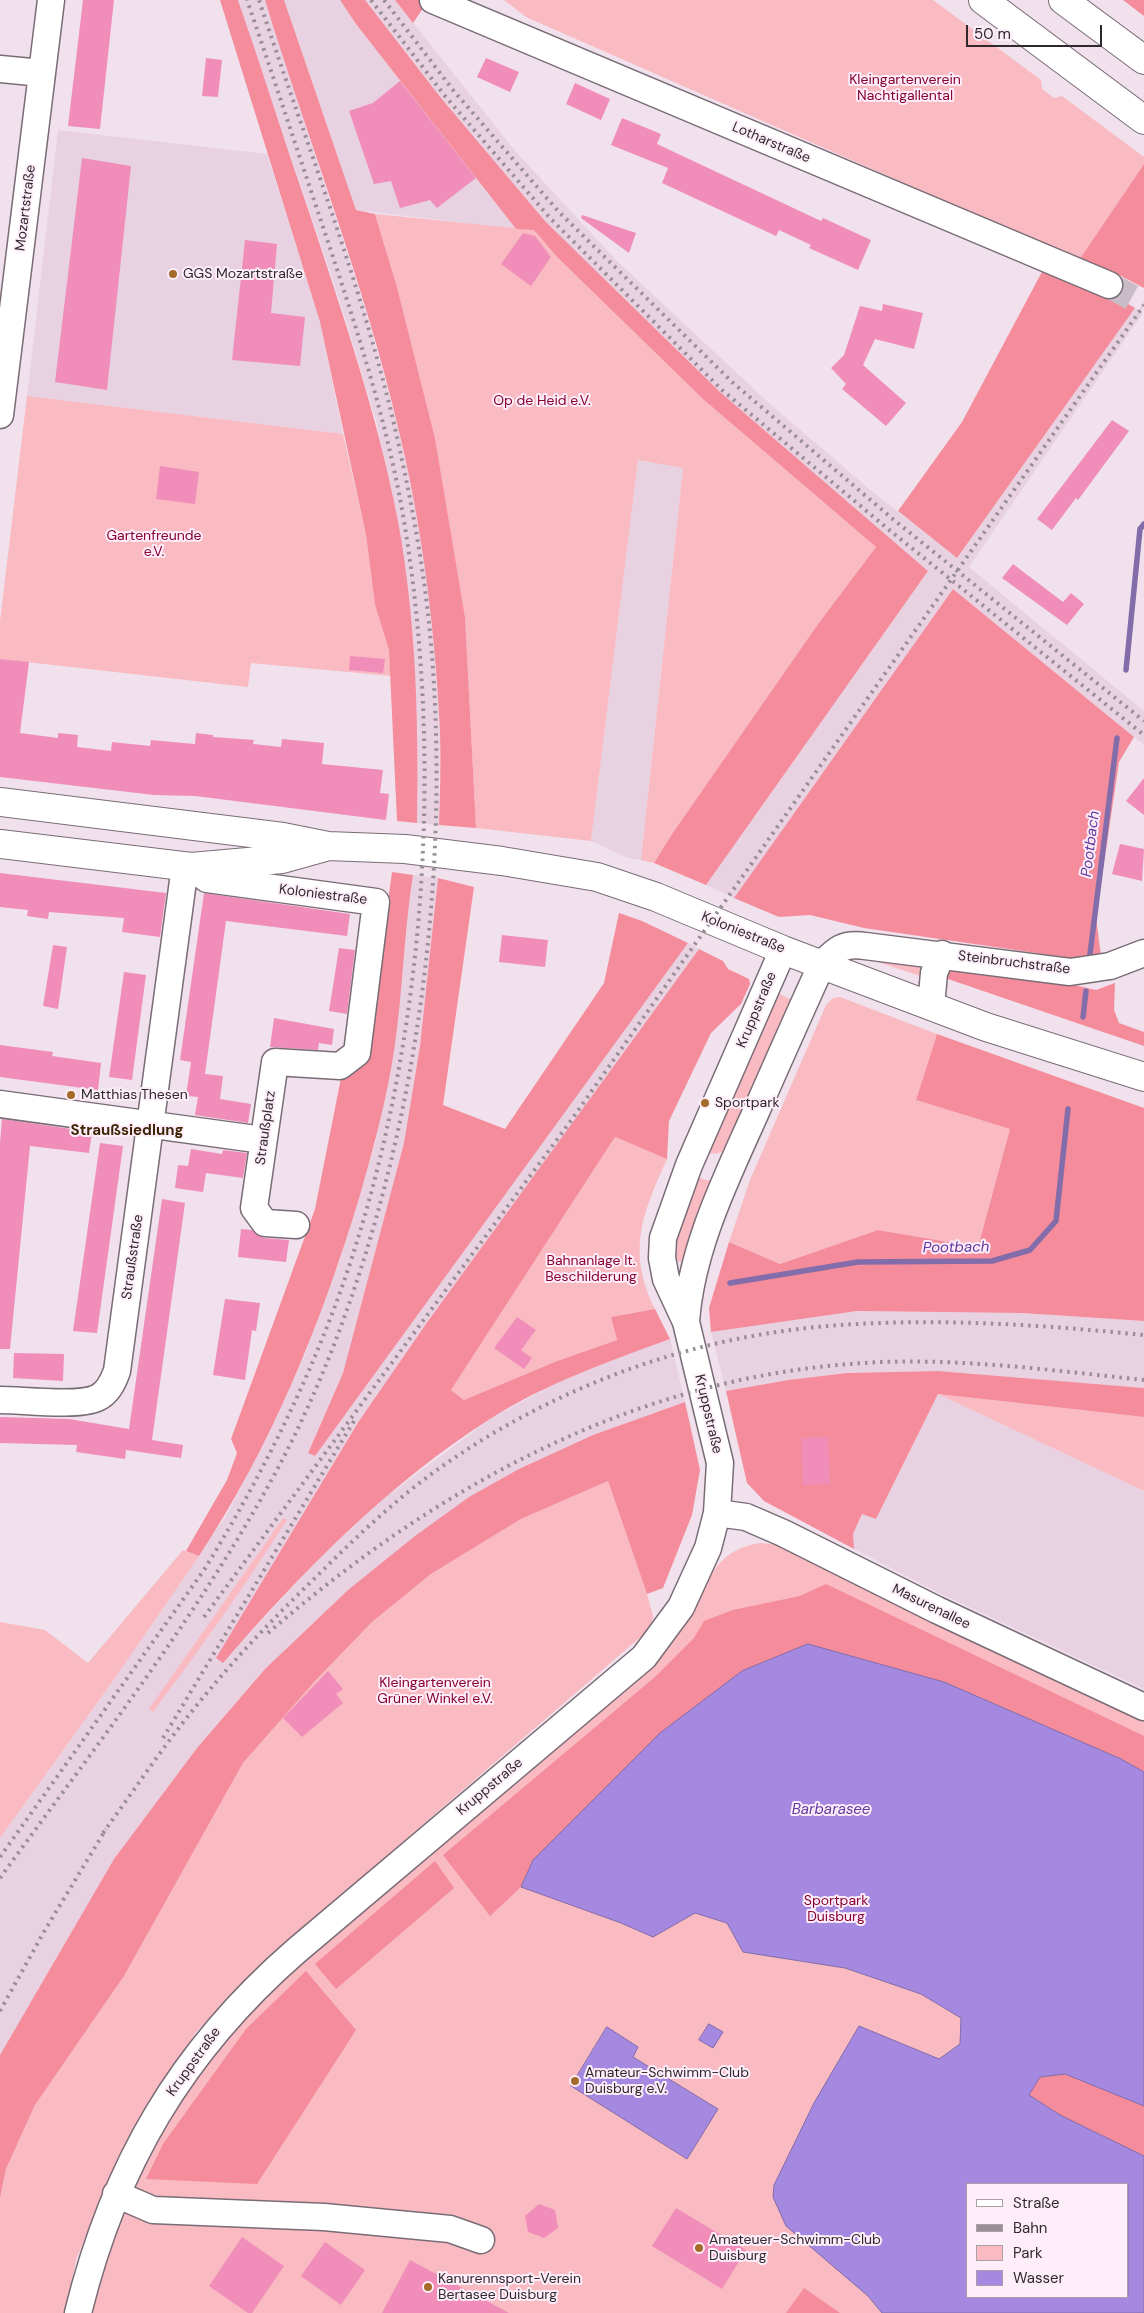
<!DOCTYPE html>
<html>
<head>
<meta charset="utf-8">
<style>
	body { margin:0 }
	#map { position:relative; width:1144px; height:2313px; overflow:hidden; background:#f0e1ec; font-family:"DM Sans",sans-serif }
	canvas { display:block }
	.legend { position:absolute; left:966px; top:2183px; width:162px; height:115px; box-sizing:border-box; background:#feeefa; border:1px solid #ab9fa8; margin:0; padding:6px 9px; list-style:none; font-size:15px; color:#2f292d }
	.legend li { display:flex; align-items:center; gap:10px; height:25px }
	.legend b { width:25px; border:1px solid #ab9fa8 }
	.scale { position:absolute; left:966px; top:25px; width:136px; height:22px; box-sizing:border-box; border:2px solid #2f292d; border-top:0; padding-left:6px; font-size:15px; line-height:18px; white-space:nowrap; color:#2f292d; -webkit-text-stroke:4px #feeefa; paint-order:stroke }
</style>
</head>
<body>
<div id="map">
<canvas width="1144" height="2313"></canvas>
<ul class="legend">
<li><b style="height:6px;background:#fff"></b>Straße</li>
<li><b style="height:6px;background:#998e96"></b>Bahn</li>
<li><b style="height:14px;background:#f9bac1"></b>Park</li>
<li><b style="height:14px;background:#a588df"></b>Wasser</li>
</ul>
<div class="scale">50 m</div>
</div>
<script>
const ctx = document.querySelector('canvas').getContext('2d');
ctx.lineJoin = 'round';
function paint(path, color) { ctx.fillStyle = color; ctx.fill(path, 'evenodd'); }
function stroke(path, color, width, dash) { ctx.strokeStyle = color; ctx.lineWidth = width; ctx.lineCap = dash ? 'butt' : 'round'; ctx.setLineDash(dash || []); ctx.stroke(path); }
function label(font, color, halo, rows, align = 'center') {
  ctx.font = font + ' "DM Sans",sans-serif'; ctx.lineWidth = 4; ctx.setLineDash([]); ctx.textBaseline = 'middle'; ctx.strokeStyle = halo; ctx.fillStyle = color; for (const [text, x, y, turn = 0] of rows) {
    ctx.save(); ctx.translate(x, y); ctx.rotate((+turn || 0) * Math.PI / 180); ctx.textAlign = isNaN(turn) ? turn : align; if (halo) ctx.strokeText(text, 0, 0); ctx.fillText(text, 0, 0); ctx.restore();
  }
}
paint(new Path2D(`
	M238,0H265L362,299L397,422L419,524L433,624L440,732L439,825L417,823L418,732L411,624L398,522L376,421L342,308Z
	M284,0H340L356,24L516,229L356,210Z
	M365,0H395L516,152L616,260L770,404L874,493L957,558L1135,308L1143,313L969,567L1144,711V745L953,589L734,898L706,885L928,571L720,392L545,221L441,98Z
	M58,130L267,154L320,322L343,434L27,396Z
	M638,460L683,468L641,860L628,858L591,841Z
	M413,875L438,878L420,1046L404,1143L343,1373L308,1452L314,1456L688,943L699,949L428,1321L359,1421L217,1658L223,1662L317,1561L383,1499L490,1419L563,1379L670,1339L685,1402L593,1435L348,1590L265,1669L197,1748L114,1859L0,2055V1838L113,1681L227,1514L267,1437L304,1357L340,1260L376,1140L395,1044L406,918Z
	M857,1311L1022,1313L1144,1321V1388L938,1371L847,1373L788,1380L726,1391L711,1332Z
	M938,1394L1144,1491V1689L939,1593L854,1549L853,1534L862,1513L876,1519Z`), '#e8d2e2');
paint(new Path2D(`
	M504,0H933L1041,80L1042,89L1054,98L1062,96L1144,157V164L1079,260L526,17Z
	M375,214L534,230L556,256L704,400L876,547L818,624L672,834L654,863L641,860L683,468L638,460L591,841L476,828L465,617L435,438L397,287Z
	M27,396L343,434L366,535L375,605L389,650L391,676L251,663L248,687L0,659V621Z
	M877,959L931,962L923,977L878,962Z
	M775,992L794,1001L732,1145C723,1152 717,1156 705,1152Z
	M840,997L937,1034L916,1100L1010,1129L978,1247L878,1230L780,1264L729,1242L750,1180L826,1005L833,998Z
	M615,1137L667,1159C643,1212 626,1251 655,1309L611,1317L617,1340L557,1361L464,1400L451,1390Z
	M695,1176L706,1180H716L685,1264L674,1259L675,1242Z
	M938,1394L1144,1417V1491Z
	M608,1481L647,1594L653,1616L651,1628L262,1963L196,2032L137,2126L106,2187L76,2260L65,2313H0V2198L6,2169L35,2105L124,1976L243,1763L316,1680L372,1622L431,1574L521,1519Z
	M283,1518L287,1520C245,1586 200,1649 153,1712L149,1709Z
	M760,1543L780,1545L1144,1717V2313H87L106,2242L168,2114L239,2021L694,1601C713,1571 722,1549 760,1543ZM968,2184H1128V2297H968Z
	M183,1550L199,1556L113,1681L0,1838V1622L45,1630L88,1663Z`), '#f9bac1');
paint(new Path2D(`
	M220,0H238C263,72 286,146 311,218C344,318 378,417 398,521C416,620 419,722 417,823L397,821L389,650L375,605L366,535L320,322Z
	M265,0H284L356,210L375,214L397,287L435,438L465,617L476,828L439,825C440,793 441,762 440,731C435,627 422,524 397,423C363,279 308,141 265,0Z
	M340,0H365L441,98L545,221L720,392L928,571L706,885L654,863L672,834L818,624L876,547L704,400L556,256L534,230L516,229L356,24Z
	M395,0H421L426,4L413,23Z
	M1123,0H1144V16Z
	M1144,164V288L1121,276L1079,260Z
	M1044,268L1109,293L1135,308L957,558L898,511L962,422Z
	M953,589L1134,737L1119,762L1096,917L1101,956L1071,958L864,928L810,915L779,917L734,898Z
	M392,872L413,875C404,931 403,988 395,1044C388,1095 374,1146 360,1195C322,1322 272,1445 199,1556L186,1551L227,1480L237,1453L231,1439L315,1209L341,1078L386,916Z
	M438,878L474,887L443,1105L505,1129L604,983L619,913L642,921L688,943L315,1456L308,1453L343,1373L404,1143L420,1046Z
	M699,949L723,961L728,969L749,979L750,984L741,1004L711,1033L669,1121L667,1159L615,1137L451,1390L464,1400L557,1361L617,1340L611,1317L655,1309L670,1339C608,1362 546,1383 490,1419C389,1483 301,1573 223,1663L216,1658L359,1421L428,1321Z
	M947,970L1069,984L1096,990L1115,983L1114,1010L1119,1023L1144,1032V1046L948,979Z
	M937,1034L1144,1108V1321L1022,1313L857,1311L711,1332L709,1308L729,1242L780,1264L878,1230L978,1247L1010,1129L916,1100Z
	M938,1371L1144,1388V1417L938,1394L876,1519L862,1514L853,1534L854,1549L764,1501L747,1483L726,1391L788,1380L847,1373Z
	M685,1402L700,1470L692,1515L663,1588L647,1594L608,1481L521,1519L431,1574L372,1622L316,1680L243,1763L124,1976L35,2105L6,2169L0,2198V2055L114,1859L197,1748L265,1669L348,1590L415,1536L469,1497L519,1469L593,1435Z
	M826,1584L1144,1736V1772L1121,1759L944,1682L808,1644L533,1860L521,1887L490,1916L443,1855L655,1677L694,1638L704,1621L733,1610L800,1596Z
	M435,1861L454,1888L336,1989L315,1964Z
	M306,1971L356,2030L257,2184L146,2179L163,2144L246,2029Z
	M1065,2074L1144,2106V2156L1060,2115L1029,2095L1040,2077Z
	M804,2288L840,2313H786Z`), '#f58c9b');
const water = new Path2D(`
	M808,1644L944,1682L1121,1759L1144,1772V2106L1065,2074L1040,2077L1029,2095L1060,2115L1144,2156V2313H882L868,2296L786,2226L773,2197L774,2185L814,2103L859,2026L939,2059L960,2044L961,2018L921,1994L845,1968L743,1952L727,1923L695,1913L653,1937L621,1923L521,1887L533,1860L660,1733L742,1671ZM1128,2184V2297H968V2184Z
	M709,2024L723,2032L713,2048L699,2040Z
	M607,2027L638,2047L633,2057L718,2109L687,2159L571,2086Z`);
paint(water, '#a588df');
stroke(water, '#826caa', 1);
stroke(new Path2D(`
	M1126,670L1140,529L1144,524
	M1090,954L1117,738
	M1083,1017L1086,991
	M730,1283L858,1262L992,1261L1030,1250L1056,1221L1068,1109`), '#826caa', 5.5);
paint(new Path2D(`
	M83,0H114L100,129L68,126Z
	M206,58L222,60L218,97L202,96Z
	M486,58L519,72L510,92L477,77Z
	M400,81L476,178L437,208L430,200L400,208L391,181L374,184L349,111L373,103Z
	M575,83L610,99L601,120L566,104Z
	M622,118L661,134L657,144L821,221L823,218L871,240L858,270L809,248L811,245L779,230L776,236L662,183L668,168L611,145Z
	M82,158L131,166L107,390L55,382Z
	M582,215L636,233L629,253L581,218Z
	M523,233L535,236L551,257L531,286L501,264Z
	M245,240L277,244L271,313L305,317L300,366L232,360Z
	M883,304L923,313L914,349L875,339L863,365L906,403L886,426L842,389L846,384L831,368L844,355L860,306L882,311Z
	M1112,420L1129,431L1078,500L1076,498L1052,530L1037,519Z
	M160,466L199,472L195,504L156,499Z
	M1013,564L1063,602L1071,593L1084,604L1067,625L1002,578Z
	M350,656L385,659L383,673L349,670Z
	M0,659L29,662L20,733L58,738V733L78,735L77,747L111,751L112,742L150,746L151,740L195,744L196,733L213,735V737L254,740L253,744L281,747L282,739L324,743L322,764L383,770L380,793L389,794L386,820L195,796L154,795L0,777Z
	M1144,778V815L1126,801Z
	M1120,844L1144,849L1142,881L1112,874Z
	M0,873L166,893L160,937L122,932L124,918L49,912L48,919L27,916L28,910L0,907Z
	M204,893L350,914L347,936L226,921L205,1074L223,1076L220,1099L251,1104L248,1123L195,1115L198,1097L186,1096L191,1062L180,1060Z
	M502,935L548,940L545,967L499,962Z
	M53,945L67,947L58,1009L43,1006Z
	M339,948L355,950L347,1014L329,1011Z
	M124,972L146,975L132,1080L109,1077Z
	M274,1018L334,1029L332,1045L319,1043L318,1050L270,1047Z
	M0,1045L53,1052L52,1056L101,1063L98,1090L0,1077Z
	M2,1119L92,1132L89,1153L30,1146L10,1349H0V1143Z
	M100,1143L123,1146L97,1333L73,1331Z
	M191,1149L222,1154L223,1150L247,1153L243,1178L206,1173L203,1192L175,1188L178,1165L188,1166Z
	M162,1199L185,1203L152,1440L183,1445L181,1458L126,1450L125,1459L76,1452L77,1445L0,1443V1417L69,1419L129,1429Z
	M241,1229L252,1230L264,1238L289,1240L286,1262L238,1257Z
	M225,1299L260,1303L256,1331L252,1330L245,1380L213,1375Z
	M517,1317L536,1330L521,1350L532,1358L524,1369L494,1348Z
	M14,1353L64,1354L63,1381L13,1378Z
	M828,1437L830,1484L803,1485L801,1438Z
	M328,1671L343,1689L336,1694L343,1703L302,1737L283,1718Z
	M539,2204L555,2210L558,2228L544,2238L528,2232L525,2216Z
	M676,2208L746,2250L722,2289L652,2246Z
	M242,2237L284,2266L252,2313H248L209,2286Z
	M325,2242L365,2270L341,2305L301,2276Z
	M410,2260L509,2313H382Z`), '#f08eb9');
stroke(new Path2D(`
	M1109,285L1144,304`), '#c9bcc6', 26, [26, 13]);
const minor = new Path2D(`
	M433,0L1109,285
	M0,69L42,73
	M0,415L51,0
	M191,867L207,879L376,902L357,1053L340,1066L275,1062L254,1208L265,1223L296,1225
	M931,1006L934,973L942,954
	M0,1104L263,1140
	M686,1322C691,1249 726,1179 755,1114C777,1064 799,1014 822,964C837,949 843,943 865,946L1070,972L1110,966L1144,953
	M0,1400C23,1400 77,1407 97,1398C108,1393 113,1382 117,1371L185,866
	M717,1513L746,1517L783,1533L937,1610L1144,1707
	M116,2194L153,2210L324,2217L450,2229L481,2240
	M78,2313C114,2166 181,2051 296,1951L644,1657L681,1607L708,1548L717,1513L720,1463L686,1322L666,1279L662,1258L663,1238L689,1165L783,950`);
const major = new Path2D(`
	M0,802L283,837L328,846L405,849L502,861L597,877L656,897L783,950L986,1027L1144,1077
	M0,844L191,867L282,859L325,847`);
const highway = new Path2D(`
	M983,0L1144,120
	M1063,0L1144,60`);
stroke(minor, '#796c76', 29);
stroke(major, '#796c76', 30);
stroke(highway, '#796c76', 30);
stroke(minor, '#fff', 26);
stroke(major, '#fff', 28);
stroke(highway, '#fff', 28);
stroke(new Path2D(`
	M371,0L445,96L550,218L722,390L888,529L1144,735
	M384,0L453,90L558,211L732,382L894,520L1144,721
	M204,1617L570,1122L1144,305
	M268,1633C444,1481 646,1371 883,1362C970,1359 1058,1371 1144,1380
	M163,1738L354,1421
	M103,1833C127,1800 150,1766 175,1733C216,1679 263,1628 312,1581C347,1546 383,1511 422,1481C543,1390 689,1335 841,1325C942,1318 1043,1325 1144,1335
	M0,1857L204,1570C257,1484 303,1393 338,1298C424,1061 445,775 405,527C388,422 354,320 320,218C296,146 272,73 247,0
	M0,1878C97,1744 200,1614 278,1468C407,1224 457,897 429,623C422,556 409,489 394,424C360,280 305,140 259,0
	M0,2011L45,1930L106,1829`), '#998e96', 4, [2.5, 5]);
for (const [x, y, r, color] of [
	[173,274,5,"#a46a2a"],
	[71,1095,5,"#a46a2a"],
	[705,1103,5,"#a46a2a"],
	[575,2081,5,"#a46a2a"],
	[699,2248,5,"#a46a2a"],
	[428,2287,5,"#a46a2a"]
]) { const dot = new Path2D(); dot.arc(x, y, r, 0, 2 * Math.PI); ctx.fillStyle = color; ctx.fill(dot); stroke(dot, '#feeefa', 2); }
label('14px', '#880332', '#feeefa', [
	["Kleingartenverein",905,80],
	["Nachtigallental",905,96],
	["Op de Heid e.V.",542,401],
	["Gartenfreunde",154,536],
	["e.V.",154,552],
	["Bahnanlage lt.",591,1261],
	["Beschilderung",591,1277],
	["Kleingartenverein",435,1683],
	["Grüner Winkel e.V.",435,1699],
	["Sportpark",836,1901],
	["Duisburg",836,1917]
]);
label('14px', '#2f292d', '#feeefa', [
	["Lotharstraße",771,143,23],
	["Mozartstraße",26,208,-83],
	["Koloniestraße",323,895,7],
	["Koloniestraße",743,933,22],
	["Steinbruchstraße",1014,963,7],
	["Kruppstraße",757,1010,-67],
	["Straußplatz",266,1128,-82],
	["Straußstraße",133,1257,-82],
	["Kruppstraße",708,1414,77],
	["Masurenallee",931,1607,26],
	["Kruppstraße",490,1787,-40],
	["Kruppstraße",194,2062,-54]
]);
label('14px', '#2f292d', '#feeefa', [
	["GGS Mozartstraße",183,274],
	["Matthias Thesen",81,1095],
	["Sportpark",715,1103],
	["Amateur-Schwimm-Club",585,2073],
	["Duisburg e.V.",585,2089],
	["Amateuer-Schwimm-Club",709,2240],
	["Duisburg",709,2256],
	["Kanurennsport-Verein",438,2279],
	["Bertasee Duisburg",438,2295]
], 'left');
label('italic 15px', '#62399f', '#feeefa', [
	["Pootbach",1091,844,-83],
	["Pootbach",956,1248,-1],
	["Barbarasee",831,1810]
]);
label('bold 15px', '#3e2304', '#feeefa', [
	["Straußsiedlung",127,1131]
]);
</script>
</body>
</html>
